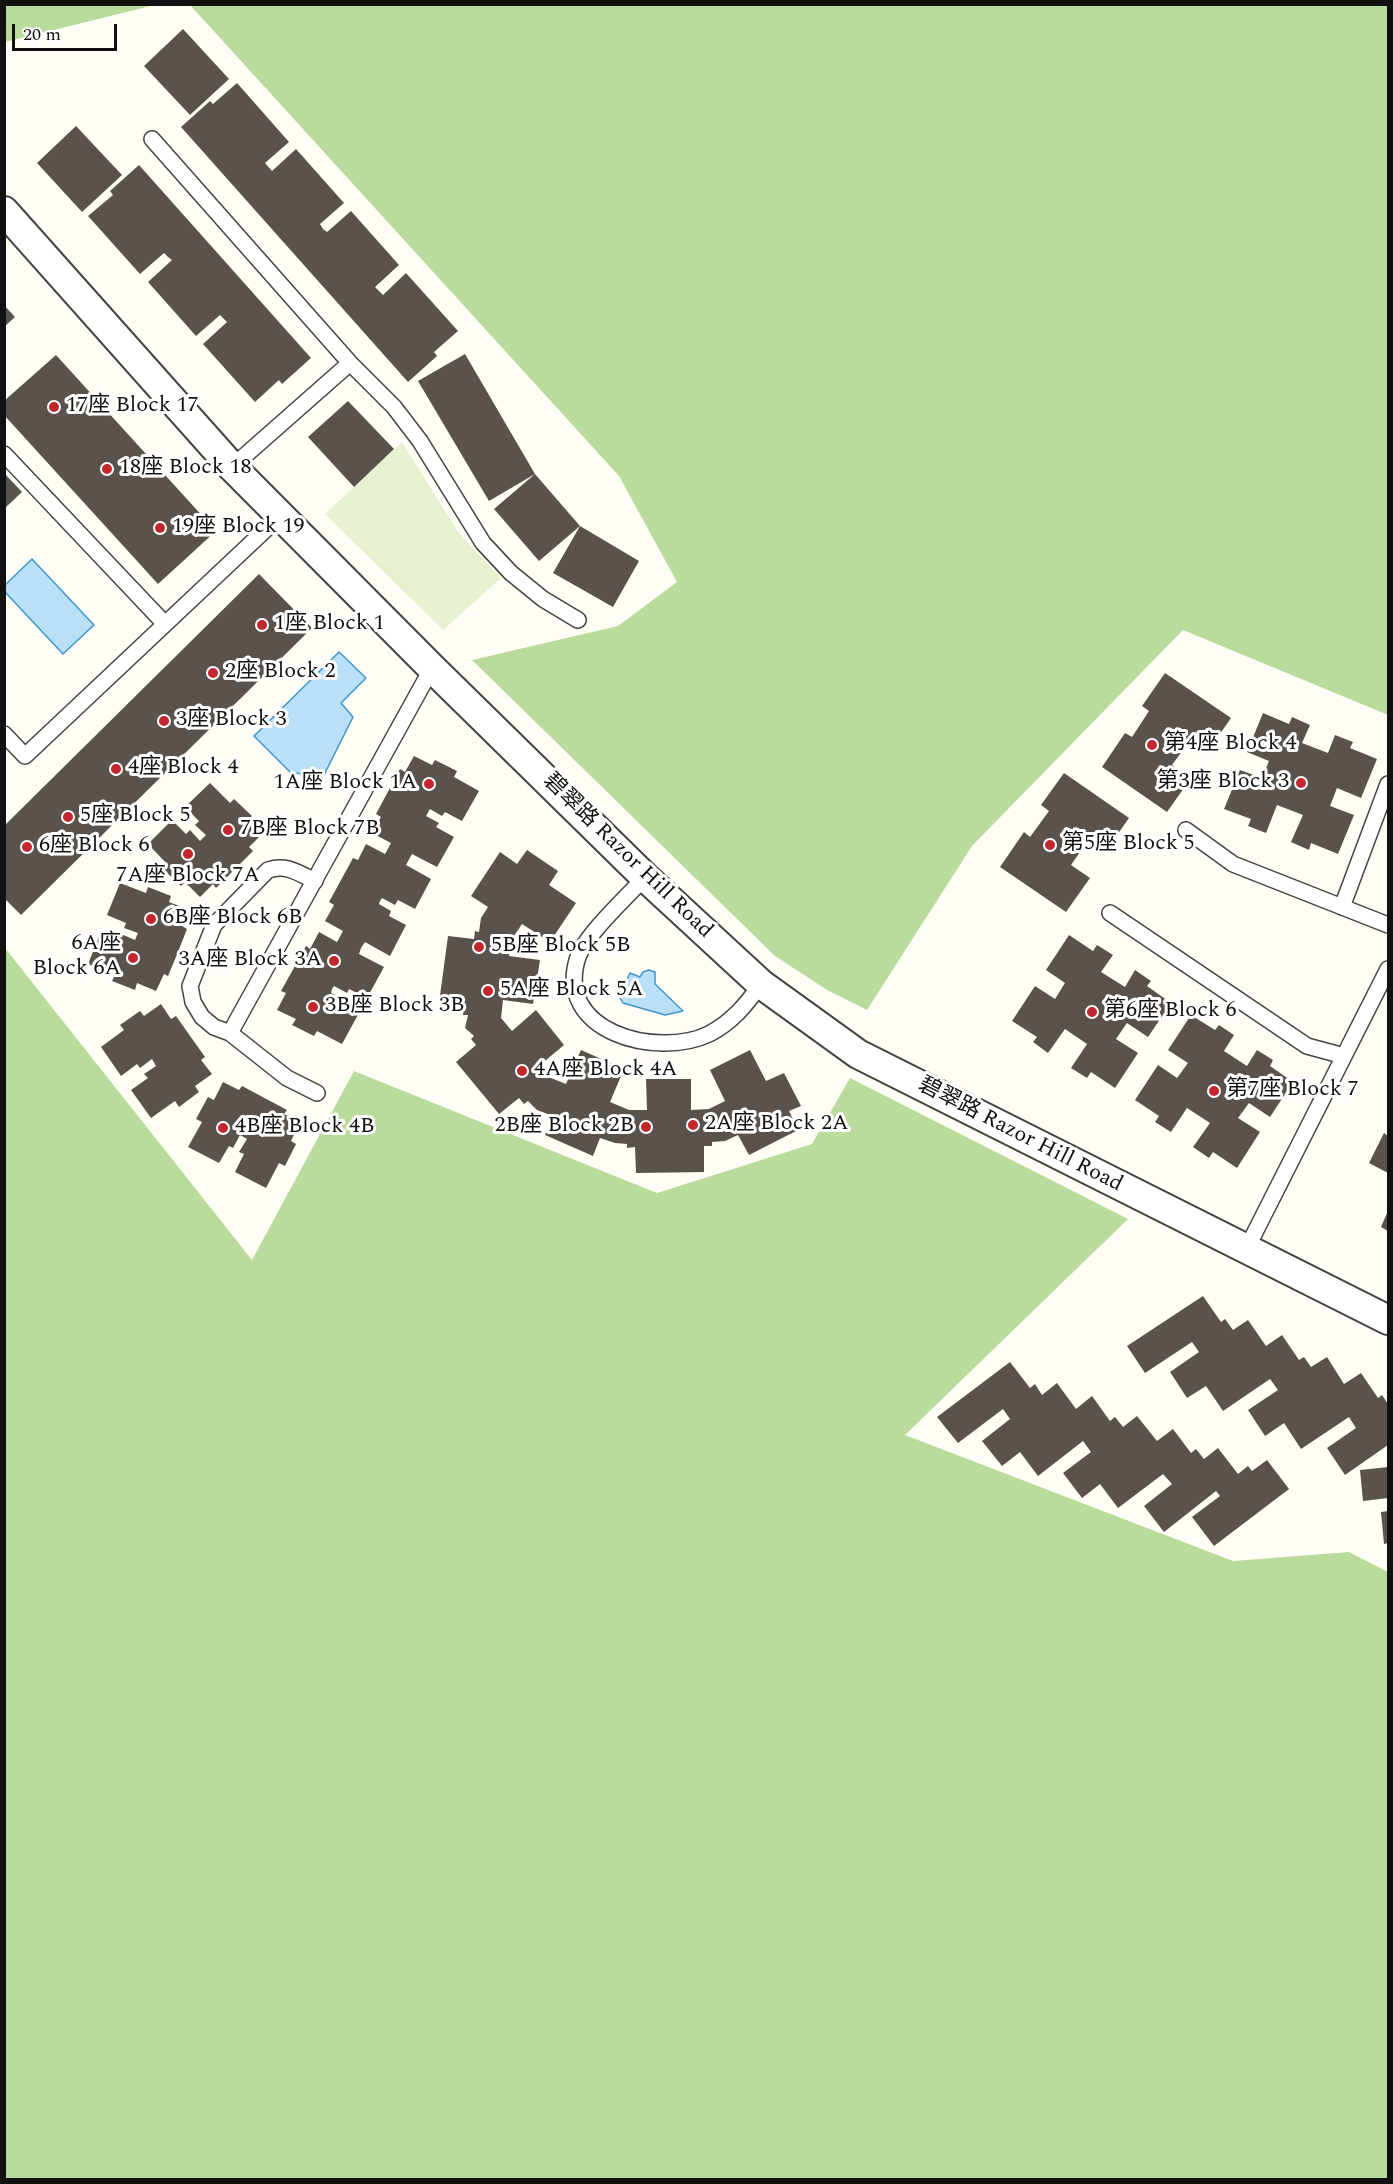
<!DOCTYPE html>
<html>
<head>
<meta charset="utf-8">
<style>
	body { margin:0 }
	#map { position:relative; width:1393px; height:2184px; overflow:hidden; background:#fffdf5; font-family:Spectral,serif }
	canvas { display:block }
	.frame { position:absolute; inset:0; border:6px solid #111; pointer-events:none }
	.scale { position:absolute; left:12px; top:24px; width:105px; height:27px; box-sizing:border-box; border:3px solid #111; border-top:0; padding-left:8px; font-size:18px; line-height:21px; white-space:nowrap; color:#111; -webkit-text-stroke:4px #fff; paint-order:stroke }
</style>
</head>
<body>
<div id="map">
<canvas width="1393" height="2184"></canvas>
<div class="frame"></div>
<div class="scale">20 m</div>
</div>
<script>
const ctx = document.querySelector('canvas').getContext('2d');
ctx.lineJoin = 'round';
function paint(path, color) { ctx.fillStyle = color; ctx.fill(path, 'evenodd'); }
function stroke(path, color, width, dash) { ctx.strokeStyle = color; ctx.lineWidth = width; ctx.lineCap = dash ? 'butt' : 'round'; ctx.setLineDash(dash || []); ctx.stroke(path); }
function label(font, color, halo, rows, align = 'center') {
  ctx.font = font + ' Spectral,"Noto Sans TC",serif'; ctx.lineWidth = 6; ctx.setLineDash([]); ctx.textBaseline = 'middle'; ctx.strokeStyle = halo; ctx.fillStyle = color; for (const [text, x, y, turn = 0] of rows) {
    ctx.save(); ctx.translate(x, y); ctx.rotate((+turn || 0) * Math.PI / 180); ctx.textAlign = isNaN(turn) ? turn : align; if (halo) ctx.strokeText(text, 0, 0); ctx.fillText(text, 0, 0); ctx.restore();
  }
}
paint(new Path2D(`
	M5,4H155V5L5,42Z
	M190,5H1388V715L1183,630L972,846L867,1010L827,990L775,956L472,660L618,626L677,582L619,476Z
	M5,948L252,1260L354,1071L657,1193L812,1144L850,1078L1128,1219L905,1435L1233,1561L1349,1552L1388,1572V2179H5Z`), '#b9dc9c');
paint(new Path2D(`
	M402,442L458,532L501,578L443,630L325,514Z`), '#e6f2cf');
const water = new Path2D(`
	M32,559L94,625L63,654L5,592V585Z
	M339,652L366,678L341,703L353,717L324,775L291,773L254,736Z
	M649,970L655,972V984L683,1011L665,1015L623,1003L619,996L630,973L640,977L643,972Z`);
paint(water, '#b9e0f7');
stroke(water, '#3f96cf', 1.5);
paint(new Path2D(`
	M183,29L229,79L190,115L144,66Z
	M237,83L289,142L265,163L272,171L296,149L344,203L320,224L323,229L327,232L351,211L399,265L375,287L383,295L406,273L458,331L434,352L437,356L408,382L181,127L210,101L213,104Z
	M76,126L122,175L82,212L37,163Z
	M139,165L311,358L282,384L279,380L255,402L203,344L227,322L220,315L196,336L148,282L172,260L168,257L164,253L140,274L88,216L113,195L110,191Z
	M4,305L15,317L4,327Z
	M465,354L535,474L580,526L539,561L494,509L535,474L489,501L418,381Z
	M56,355L216,531L158,584L4,415V401Z
	M348,401L394,449L354,487L308,437Z
	M4,473L22,492L4,509Z
	M580,526L639,561L613,607L553,573Z
	M259,574L312,628L21,915L4,898V826Z
	M1165,673L1231,718L1208,751L1191,739L1172,765L1191,778L1167,812L1102,767L1125,733L1132,737L1149,711L1142,706Z
	M1263,713L1289,724L1292,717L1310,725L1302,743L1328,753L1335,735L1353,742L1350,748L1377,759L1361,798L1337,788L1330,806L1354,815L1338,854L1311,843L1309,850L1291,842L1303,815L1277,805L1266,833L1248,826L1251,819L1224,809L1240,770L1262,778L1269,761L1247,752Z
	M414,756L432,765L435,760L457,771L454,777L479,791L462,821L445,812L442,816L430,809L426,816L439,823L436,827L454,837L437,867L412,854L406,865L431,879L415,909L398,900L395,905L382,898L380,901L379,904L391,911L389,916L406,925L390,956L365,942L361,948L359,954L384,967L367,998L349,989L347,993L334,986L332,989L331,993L344,999L341,1004L359,1013L342,1044L317,1031L314,1036L292,1025L296,1019L277,1010L286,993L281,991L306,946L310,949L319,932L337,942L343,931L325,921L334,905L329,902L353,858L358,860L366,844L385,854L391,843L372,833L381,817L376,814L400,769L405,772Z
	M1064,773L1129,818L1106,851L1089,839L1071,865L1090,878L1066,912L1000,867L1024,832L1030,837L1049,811L1041,805Z
	M210,783L230,803L234,799L252,816L247,820L261,835L249,847L253,851L216,888L213,884L200,897L185,882L181,886L163,869L168,865L148,844L172,820L186,834L190,830L200,841L206,835L195,825L199,821L185,807Z
	M527,850L558,871L549,885L576,903L550,942L522,924L512,939L509,956L540,960L533,1004L503,1000L501,1018L512,1031L536,1010L564,1045L540,1065L551,1078L566,1084L581,1050L624,1069L610,1102L629,1110H647L646,1079H691V1110L709,1109L725,1101L710,1070L750,1050L766,1081L784,1073L801,1106L789,1111L798,1130L749,1155L738,1135L725,1141L712,1142V1146H704V1172L636,1173L635,1147L627,1148V1144L615,1143L600,1138L593,1156L545,1135L553,1116L537,1110L528,1101L524,1104L519,1098L499,1114L456,1062L476,1045L471,1039L474,1036L465,1028L468,1015H463L464,1006L439,1003L448,936L474,939L475,931L479,932L481,918L488,907L471,896L500,852L517,864Z
	M120,883L146,893L148,887L171,896L169,902L189,910L182,926L187,929L178,952L168,976L164,974L156,991L137,983L135,990L112,981L115,975L88,964L101,932L119,939L121,934L135,940L138,933L124,928L126,923L107,915Z
	M1069,935L1093,951L1097,945L1113,955L1101,972L1125,987L1135,970L1151,981L1147,986L1171,1003L1148,1037L1127,1023L1116,1039L1138,1053L1115,1088L1091,1072L1087,1078L1071,1068L1087,1044L1065,1029L1048,1053L1033,1042L1037,1037L1012,1021L1035,986L1055,999L1065,983L1046,970Z
	M161,1004L171,1019L176,1016L205,1057L201,1060L212,1074L195,1086L199,1092L179,1107L175,1101L151,1118L131,1090L148,1078L144,1074L156,1066L152,1059L140,1068L137,1064L121,1076L101,1047L124,1030L120,1025L140,1011L144,1016Z
	M1191,1015L1215,1030L1219,1025L1234,1035L1224,1051L1247,1066L1257,1050L1273,1060L1270,1066L1293,1082L1270,1117L1249,1103L1238,1118L1260,1132L1237,1168L1213,1152L1209,1158L1193,1147L1210,1123L1187,1108L1171,1132L1155,1122L1159,1116L1135,1100L1158,1065L1177,1078L1188,1063L1168,1050Z
	M223,1082L239,1090L242,1086L287,1110L284,1114L300,1122L291,1141L296,1144L285,1166L279,1163L266,1188L235,1172L244,1154L239,1152L247,1139L240,1135L233,1148L229,1146L219,1163L188,1147L202,1122L196,1119L208,1097L214,1100Z
	M1384,1133L1388,1136V1173L1369,1163Z
	M1388,1211V1231L1381,1227Z
	M1203,1296L1221,1322L1225,1319L1233,1330L1248,1320L1266,1346L1282,1335L1299,1360L1304,1357L1311,1367L1327,1357L1344,1384L1361,1373L1378,1398L1382,1395L1388,1404V1445L1345,1475L1327,1448L1356,1428L1349,1417L1301,1449L1284,1423L1265,1436L1248,1410L1278,1390L1270,1379L1223,1411L1206,1386L1187,1398L1170,1372L1199,1352L1192,1342L1145,1373L1127,1346Z
	M1010,1362L1030,1388L1035,1384L1042,1395L1057,1383L1076,1409L1092,1396L1110,1421L1115,1417L1123,1427L1137,1416L1157,1441L1173,1429L1191,1453L1196,1449L1204,1459L1218,1448L1238,1474L1248,1466L1252,1471L1267,1460L1289,1489L1214,1546L1192,1517L1220,1496L1216,1491L1164,1532L1144,1506L1172,1484L1163,1474L1118,1508L1100,1484L1082,1498L1063,1473L1091,1452L1083,1441L1038,1476L1020,1452L1002,1466L982,1441L1010,1419L1003,1409L958,1443L937,1417Z
	M1388,1467V1498L1363,1501L1360,1470Z
	M1388,1511V1543L1384,1544L1381,1512Z`), '#5a524d');
const service = new Path2D(`
	M152,139L350,363L394,407L420,441L483,543L511,573L543,599L578,620
	M4,454L165,624
	M232,467L350,363
	M4,734L25,756L280,516
	M1186,830L1233,864L1388,925
	M645,877C628,896 586,934 578,957C553,1032 657,1059 709,1034C732,1022 746,1005 761,984
	M315,881C298,873 287,864 268,870L214,925L190,986L193,1002L202,1017L214,1027L230,1033L432,668
	M1342,907L1388,784
	M1110,913L1307,1046L1344,1056
	M230,1033L287,1078L317,1093
	M1246,1250L1388,969`);
const minor = new Path2D(`
	M4,211L232,467L432,668L645,877L761,984L858,1054L1388,1320`);
stroke(service, '#444', 18);
stroke(minor, '#444', 32);
stroke(service, '#fff', 15);
stroke(minor, '#fff', 28);
for (const [x, y, r, color] of [
	[54,407,6,"#c4262e"],
	[107,469,6,"#c4262e"],
	[160,528,6,"#c4262e"],
	[262,625,6,"#c4262e"],
	[213,673,6,"#c4262e"],
	[164,721,6,"#c4262e"],
	[1152,745,6,"#c4262e"],
	[116,769,6,"#c4262e"],
	[1301,783,6,"#c4262e"],
	[429,784,6,"#c4262e"],
	[68,817,6,"#c4262e"],
	[228,830,6,"#c4262e"],
	[1050,845,6,"#c4262e"],
	[27,847,6,"#c4262e"],
	[188,854,6,"#c4262e"],
	[151,919,6,"#c4262e"],
	[479,947,6,"#c4262e"],
	[133,958,6,"#c4262e"],
	[334,961,6,"#c4262e"],
	[488,991,6,"#c4262e"],
	[313,1007,6,"#c4262e"],
	[1092,1012,6,"#c4262e"],
	[522,1071,6,"#c4262e"],
	[1214,1091,6,"#c4262e"],
	[693,1125,6,"#c4262e"],
	[646,1127,6,"#c4262e"],
	[223,1128,6,"#c4262e"]
]) { const dot = new Path2D(); dot.arc(x, y, r, 0, 2 * Math.PI); ctx.fillStyle = color; ctx.fill(dot); stroke(dot, '#fff', 2); }
label('22px', '#111', '#fff', [
	["17座 Block 17",66,407],
	["18座 Block 18",119,469],
	["19座 Block 19",172,528],
	["1座 Block 1",274,625],
	["2座 Block 2",225,673],
	["3座 Block 3",176,721],
	["第4座 Block 4",1164,745],
	["4座 Block 4",128,769],
	["第3座 Block 3",1289,783,"right"],
	["1A座 Block 1A",417,784,"right"],
	["5座 Block 5",80,817],
	["7B座 Block 7B",240,830],
	["第5座 Block 5",1062,845],
	["6座 Block 6",39,847],
	["7A座 Block 7A",188,877,"center"],
	["6B座 Block 6B",163,919],
	["6A座",121,945,"right"],
	["Block 6A",121,970,"right"],
	["5B座 Block 5B",491,947],
	["3A座 Block 3A",322,961,"right"],
	["5A座 Block 5A",500,991],
	["3B座 Block 3B",325,1007],
	["第6座 Block 6",1104,1012],
	["4A座 Block 4A",534,1071],
	["第7座 Block 7",1226,1091],
	["2A座 Block 2A",705,1125],
	["2B座 Block 2B",634,1127,"right"],
	["4B座 Block 4B",235,1128]
], 'left');
label('22px', '#111', '#fff', [
	["碧翠路 Razor Hill Road",627,857,44],
	["碧翠路 Razor Hill Road",1020,1136,27]
]);
</script>
</body>
</html>
